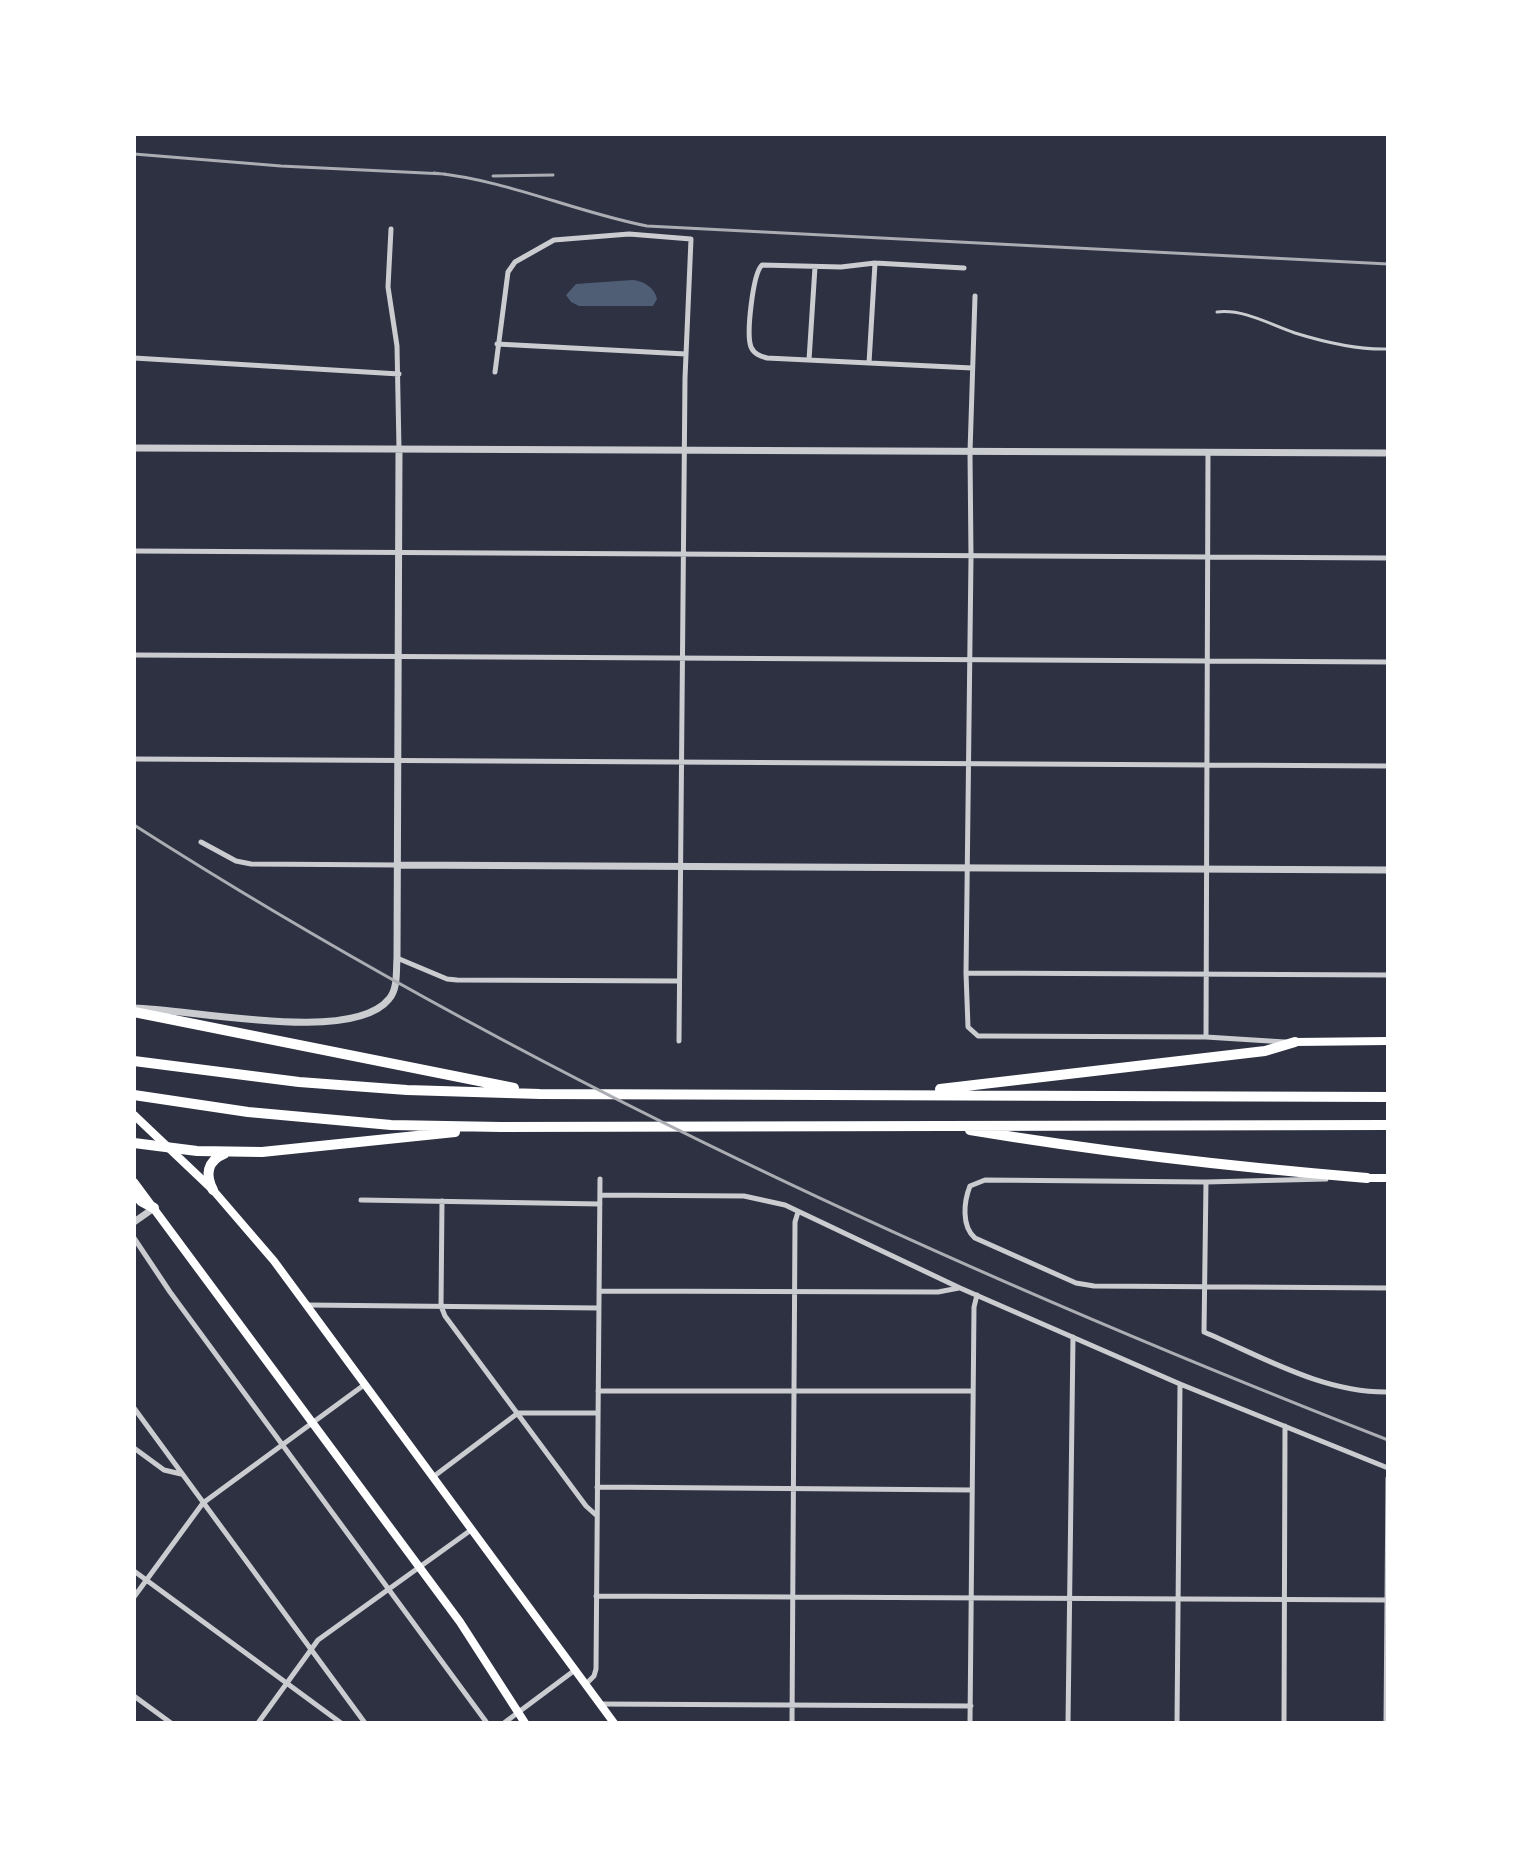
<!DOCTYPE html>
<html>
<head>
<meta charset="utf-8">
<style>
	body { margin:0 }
	#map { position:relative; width:1522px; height:1857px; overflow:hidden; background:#2d3142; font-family:Helvetica,sans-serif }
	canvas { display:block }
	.frame { position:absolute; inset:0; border:136px solid #fff; pointer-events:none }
</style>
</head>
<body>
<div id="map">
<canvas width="1522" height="1857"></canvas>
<div class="frame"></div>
</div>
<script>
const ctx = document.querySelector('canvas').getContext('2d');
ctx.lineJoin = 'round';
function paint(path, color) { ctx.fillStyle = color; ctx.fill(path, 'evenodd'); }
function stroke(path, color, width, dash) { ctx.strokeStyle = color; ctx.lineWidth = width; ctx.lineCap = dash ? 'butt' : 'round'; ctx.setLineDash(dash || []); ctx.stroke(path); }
paint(new Path2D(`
	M632,280C644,281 654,287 657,299L653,306H579L571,302L566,295L576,284Z`), '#4f5d75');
stroke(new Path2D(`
	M1217,312C1244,309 1269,324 1295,333C1324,342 1357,350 1388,349`), '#caccd0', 3);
stroke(new Path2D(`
	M391,229L388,287L397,346L399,449
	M964,268L875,263L841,267L762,265C753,273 746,334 751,347C754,354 760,356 767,358L972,368
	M975,296L970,452L971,557L966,973L968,1027L978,1036H985L1206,1037L1285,1042
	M497,344L686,354
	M134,358L399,374
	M809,360L815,267
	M869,363L875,263
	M495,372L508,272L515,262L554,240L629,234L691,239L685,378L679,1041
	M134,551L1388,558
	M134,655L1388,662
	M134,759L1388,766
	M201,842L236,861L251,864L398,865
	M397,958L447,979L457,980L679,981
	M966,973L1388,975
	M1206,1037L1208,452
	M1326,1179L1206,1182L985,1180L970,1186C964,1201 961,1226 975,1238L1076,1283L1094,1286L1388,1288
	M1206,1182L1204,1332C1263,1357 1323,1393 1388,1392
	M600,1195L744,1196L785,1205L960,1288L1180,1384L1388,1468
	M361,1200L600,1204
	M442,1201L441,1306L445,1316L586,1506L596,1515
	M134,1238L170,1292L487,1723
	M599,1291L938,1292L959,1288
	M308,1305L599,1308
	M598,1391H972
	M134,1408L365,1723
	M134,1448L164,1470L181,1474
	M433,1477L518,1413H598
	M597,1487L972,1490
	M134,1571L341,1723
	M596,1596L1387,1600
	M134,1597L203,1503L364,1385
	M586,1684L594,1676L596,1669L600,1179
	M134,1696L171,1723
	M600,1704L971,1706
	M258,1723L318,1640L471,1530
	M504,1723L575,1670
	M792,1723L795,1222L798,1212
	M970,1723L974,1307L977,1295
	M1068,1723L1073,1337
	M1177,1723L1180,1384
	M1284,1723L1285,1426
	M1386,1723L1388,1478`), '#caccd0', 5);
stroke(new Path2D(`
	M134,448L1388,453
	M398,865L1388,870
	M134,1008C191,1009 352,1045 389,999C398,989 396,971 397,958L399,449
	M134,1222L154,1208`), '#caccd0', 7);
stroke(new Path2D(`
	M1295,1042L1388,1041
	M134,1115L213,1190L274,1261L614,1723
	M1367,1178H1388
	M134,1182L460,1622L525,1723`), '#fff', 8);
stroke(new Path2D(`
	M134,1012L514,1088
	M134,1061L299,1082L407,1090L540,1094L1388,1097
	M940,1089L1265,1051L1295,1042
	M134,1095L248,1112L391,1125L501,1127L1388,1125
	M970,1130C1102,1152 1234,1167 1367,1178
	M134,1143L197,1151L262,1152L455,1132
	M213,1190C205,1175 207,1161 224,1154
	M134,1192L141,1201L154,1208`), '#fff', 10);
stroke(new Path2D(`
	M134,154L281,166L445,174
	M434,173C507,180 575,212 647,226L1388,264
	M493,176L553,175
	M134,825C525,1075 956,1271 1388,1440`), '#abadb3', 3);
</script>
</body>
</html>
